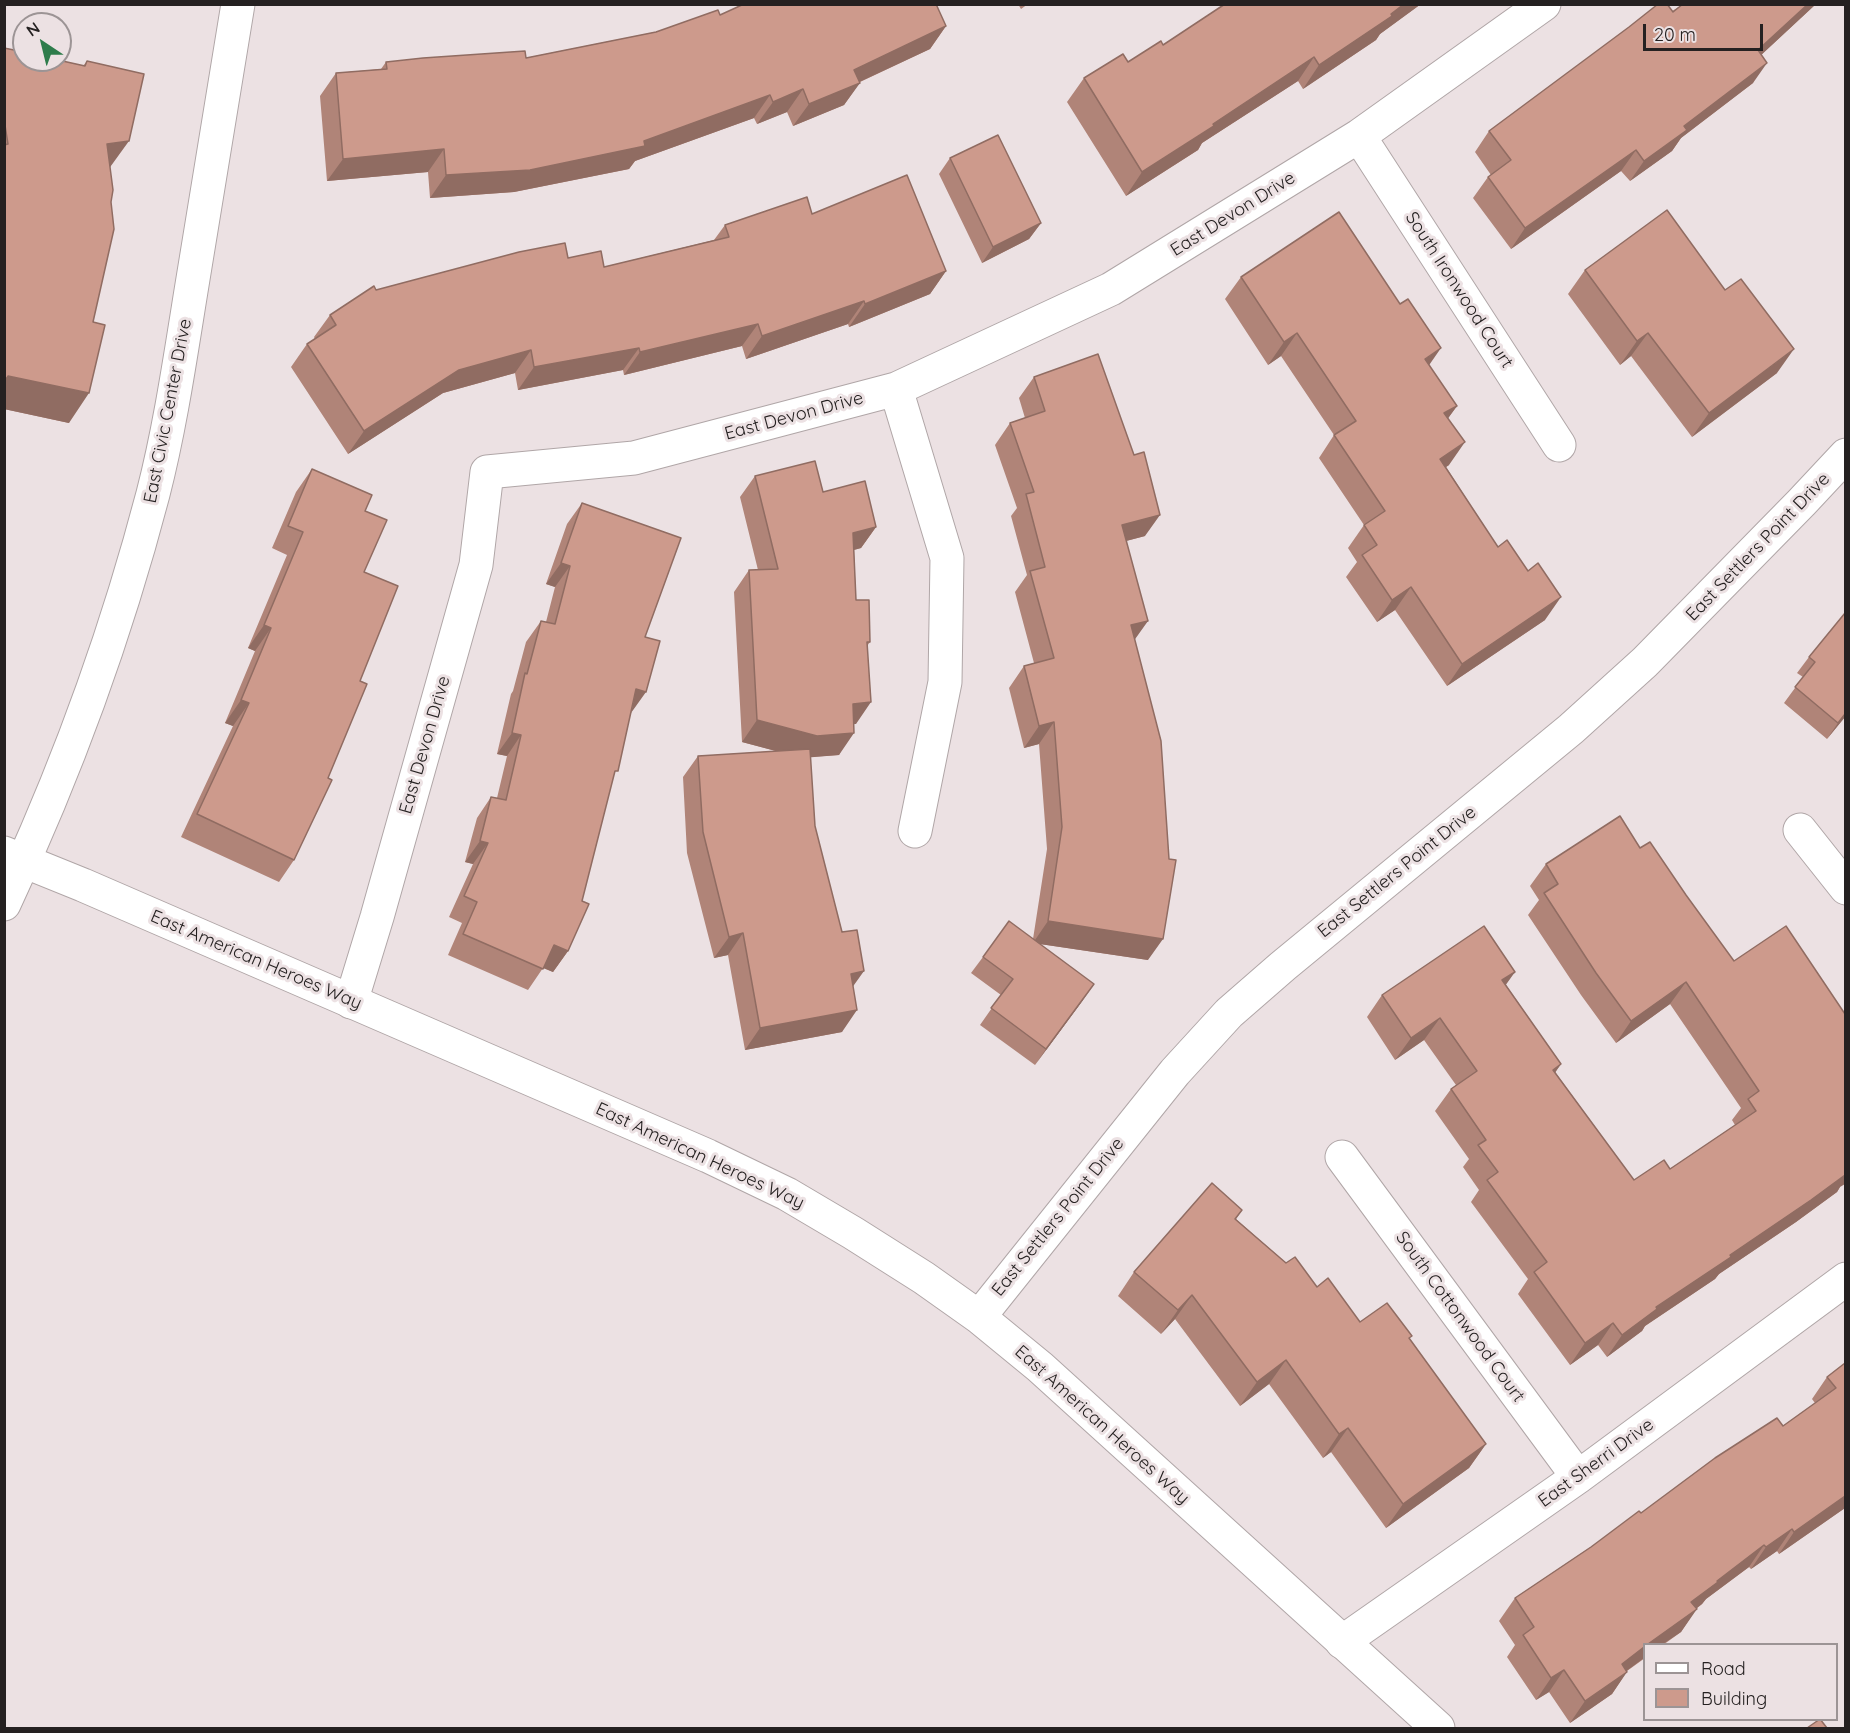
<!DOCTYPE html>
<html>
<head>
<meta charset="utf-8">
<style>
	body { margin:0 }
	#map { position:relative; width:1850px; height:1733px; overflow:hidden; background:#ece1e3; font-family:Quicksand,sans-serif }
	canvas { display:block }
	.frame { position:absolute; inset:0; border:6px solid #252121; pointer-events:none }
	.legend { position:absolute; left:1643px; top:1643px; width:195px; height:78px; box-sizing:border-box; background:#ece1e3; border:2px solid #9c9495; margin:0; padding:8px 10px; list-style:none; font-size:18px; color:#252121 }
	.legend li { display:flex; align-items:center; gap:12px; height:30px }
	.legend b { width:30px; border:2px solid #9c9495 }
	.north { position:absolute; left:12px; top:12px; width:60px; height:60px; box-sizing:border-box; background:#ece1e3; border:2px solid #9c9495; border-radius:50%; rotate:325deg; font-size:16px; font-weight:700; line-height:24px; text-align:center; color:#252121 }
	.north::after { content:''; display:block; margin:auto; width:21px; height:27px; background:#2e7c4b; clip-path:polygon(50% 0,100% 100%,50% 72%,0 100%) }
	.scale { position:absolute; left:1643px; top:24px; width:120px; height:27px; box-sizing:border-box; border:3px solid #252121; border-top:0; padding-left:8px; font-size:18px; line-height:21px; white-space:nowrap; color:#252121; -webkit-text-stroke:4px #ece1e3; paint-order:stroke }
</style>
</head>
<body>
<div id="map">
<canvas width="1850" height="1733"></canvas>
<div class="frame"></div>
<ul class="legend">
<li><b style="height:8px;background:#fff"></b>Road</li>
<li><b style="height:16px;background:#cd9a8c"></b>Building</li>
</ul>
<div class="north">N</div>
<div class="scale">20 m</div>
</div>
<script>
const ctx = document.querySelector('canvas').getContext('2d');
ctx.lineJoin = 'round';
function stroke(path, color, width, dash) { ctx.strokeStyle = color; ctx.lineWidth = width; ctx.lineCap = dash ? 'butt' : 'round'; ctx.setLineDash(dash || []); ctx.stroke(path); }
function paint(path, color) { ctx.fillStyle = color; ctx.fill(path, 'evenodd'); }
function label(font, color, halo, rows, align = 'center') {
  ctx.font = font + ' Quicksand,sans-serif'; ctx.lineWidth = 6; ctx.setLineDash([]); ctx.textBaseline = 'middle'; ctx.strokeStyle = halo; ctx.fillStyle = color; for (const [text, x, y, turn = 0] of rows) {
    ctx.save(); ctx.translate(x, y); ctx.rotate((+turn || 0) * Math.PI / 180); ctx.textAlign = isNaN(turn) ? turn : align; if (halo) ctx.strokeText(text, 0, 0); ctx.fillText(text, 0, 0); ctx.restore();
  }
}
const street = new Path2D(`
	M1359,136L1559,445
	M896,389L947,558L945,682L915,831
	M1800,830L1846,888
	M351,1002L377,917L476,565L487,472L634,458L896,389L1111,289L1359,136L1544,4
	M1342,1157L1578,1477
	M1342,1642L1578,1477L1846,1279`);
const secondary = new Path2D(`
	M4,853L83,885L708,1156L787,1194L853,1233L924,1278L979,1317L1040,1367L1438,1728
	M4,904C66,772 116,635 153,494C170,428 180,359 191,291C207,196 222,100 238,4
	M979,1317L1175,1072L1229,1013L1283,966L1571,729L1645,662L1802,502L1846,455`);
stroke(street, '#b0a6a7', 35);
stroke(secondary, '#b0a6a7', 35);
stroke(street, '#fff', 33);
stroke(secondary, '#fff', 33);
paint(new Path2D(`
	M1018,4H1028L1021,9Z
	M1225,4H1421L1380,34L1376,40L1303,89L1298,81L1202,143L1198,150L1126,196L1067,102L1084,78L1128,62L1163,45Z
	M1683,4H1816L1761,55L1753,83L1681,138L1672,151L1630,181L1621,171L1511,249L1473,198L1488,177L1491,175L1475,152L1489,131Z
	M720,15L946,26L930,49L860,82L844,105L793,126L787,112L757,124L754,118L635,161L629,169L514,192L430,198L428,172L327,181L320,96L336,73L381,69L386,62L526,58L656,32Z
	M4,48L83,66L87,61L110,168L69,423L4,409Z
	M950,158L1041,223L1029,239L982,263L939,174Z
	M812,214L946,271L930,294L849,327L848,324L746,359L742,346L624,375L623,370L518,390L515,373L443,393L348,454L291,367L307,344L315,339L314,337L330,315L376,290L568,258L604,267L714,240L725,225Z
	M1585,270L1777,373L1692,437L1631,356L1620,365L1568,294Z
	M1241,277L1429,365L1457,406L1448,418L1449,465L1446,467L1545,620L1447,686L1395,610L1377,622L1346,577L1357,562L1348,548L1364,525L1319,458L1334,435L1281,356L1268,365L1225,299Z
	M1034,377L1145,536L1126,541L1135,640L1148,960L1040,944L1083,1000L1035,1065L980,1025L1001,995L971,973L983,957L1033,939L1047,849L1039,744L1024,748L1009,688L1024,666L1034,663L1015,592L1027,575L1011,516L1017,508L995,445L1010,423L1025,418L1019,398Z
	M312,469L365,511L364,572L360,681L294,860L279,882L181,837L233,726L225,723L255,651L248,648L287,555L272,548L296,492Z
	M755,476L823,492L876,527L861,548L854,550L856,600L870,642L867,646L856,724H854L839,755L810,757L815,826L853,987L842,1032L745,1050L728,955L714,958L687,853L683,777L698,756L776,751L742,742L734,592L749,570H758L740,497Z
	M582,503L645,637L631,712L612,780L568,951L553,972L543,968L528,990L448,955L462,923L449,917L473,864L465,862L477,818L491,797L497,798L507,756L497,754L511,694L513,691L526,642L541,621L546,622L555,587L546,584L567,524Z
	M1845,613V717L1827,739L1784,703L1803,677L1797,673L1809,657Z
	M1620,816L1840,1187L1837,1192L1796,1222L1719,1274L1715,1279L1645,1326L1642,1331L1607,1357L1598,1345L1570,1365L1518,1294L1528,1279L1471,1202L1479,1190L1463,1167L1469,1159L1435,1111L1451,1089L1456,1085L1424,1040L1395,1060L1367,1017L1382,995L1506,985L1561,1064L1555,1072L1634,1180L1670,1169L1735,1125L1732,1120L1741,1108L1670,1004L1616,1043L1581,995L1528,915L1539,900L1530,886L1546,864Z
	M1242,1210L1236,1219L1286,1263L1317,1287L1360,1322L1410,1339L1486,1444L1469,1468L1386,1528L1331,1452L1323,1458L1269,1384L1240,1406L1175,1319L1161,1334L1118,1296L1134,1272Z
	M1845,1363V1508L1779,1554L1777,1551L1751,1569L1749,1567L1706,1599L1702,1604L1696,1609L1681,1632L1627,1671L1612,1694L1570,1723L1549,1692L1536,1700L1507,1657L1515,1645L1499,1621L1515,1598L1641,1513L1783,1426L1815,1403L1812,1399L1827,1377Z`), '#b08478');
paint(new Path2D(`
	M1404,4H1421L1380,34L1376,40L1303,89L1319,65Z
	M1808,4H1816L1744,71L1758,50Z
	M946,26L930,49L855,84L860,83L844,105L793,126L809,104L854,70Z
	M1314,57L1298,81L1202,143L1198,150L1126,196L1142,172L1213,124Z
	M1767,63L1753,83L1681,138L1672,151L1630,181L1644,161L1684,126Z
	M803,89L787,112L757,124L773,102Z
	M770,95L754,118L635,161L629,169L514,192L430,198L446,175L644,141Z
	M129,141L108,170L107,144Z
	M444,149L428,172L327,181L343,159Z
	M1636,150L1621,171L1511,249L1525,228Z
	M1041,223L1029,239L982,263L993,247Z
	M946,271L930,294L849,327L865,304Z
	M864,301L848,324L746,359L762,336Z
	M758,324L742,346L624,375L640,352Z
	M1297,333L1281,356L1268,365L1284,342Z
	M1648,333L1631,356L1620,365L1637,341Z
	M639,348L623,370L518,390L534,367Z
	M1441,348L1425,371V359Z
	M1794,349L1777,373L1692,437L1709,413Z
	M531,350L515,373L443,393L348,454L364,431L459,370Z
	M8,376L89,393L69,423L4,409V378Z
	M1457,406L1441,428L1444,413Z
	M1465,442L1449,465L1425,481L1440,459Z
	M1160,515L1145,536L1107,546L1122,525Z
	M876,527L861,548L838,554L853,533Z
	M561,563L570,566L555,587L546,584Z
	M1411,587L1395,610L1377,622L1392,600Z
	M1561,597L1545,620L1447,686L1462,664Z
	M1148,621L1133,642L1131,625Z
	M264,625L271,628L255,651L248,648Z
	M636,689L646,692L631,713Z
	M241,700L249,703L233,726L225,723Z
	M871,702L856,724L838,725L853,704Z
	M1845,714V717L1827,739L1838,723Z
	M757,720L854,733L839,755L802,758L742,742Z
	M1054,722L1039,744L1024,748L1039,726Z
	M512,733L521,735L507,756L497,754Z
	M480,841L488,843L473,864L465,862Z
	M1048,921L1163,939L1148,960L1033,943Z
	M743,933L728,955L714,958L729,937Z
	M554,945L568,951L553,972L539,966Z
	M864,971L849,992L851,974Z
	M1515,972L1500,993L1502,980Z
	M1686,982L1670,1004L1616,1043L1631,1021Z
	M1094,984L1083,1000L1035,1065L1046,1049Z
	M857,1010L842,1032L745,1050L760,1028Z
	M1440,1018L1424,1040L1395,1060L1411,1038Z
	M1561,1064L1546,1086L1553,1070Z
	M1845,1175V1184L1840,1187L1837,1192L1796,1222L1719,1274L1715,1279L1645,1326L1642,1331L1607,1357L1622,1335L1656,1307L1730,1255Z
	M1192,1295L1175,1319L1161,1334L1178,1310Z
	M1613,1323L1598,1345L1570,1365L1585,1343Z
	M1286,1360L1269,1384L1240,1406L1257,1382Z
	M1348,1428L1331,1452L1323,1458L1339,1434Z
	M1486,1444L1469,1468L1386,1528L1403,1504Z
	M1845,1496V1508L1779,1554L1794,1532Z
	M1792,1529L1777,1551L1751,1569L1766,1547Z
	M1764,1545L1749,1567L1706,1599L1702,1604L1676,1624L1691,1602L1717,1581Z
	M1697,1609L1681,1632L1663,1644H1648Z
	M1644,1647V1658L1606,1686L1622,1664Z
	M1564,1670L1549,1692L1536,1700L1551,1678Z
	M1627,1672L1612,1694L1570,1723L1585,1701Z`), '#906c62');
const building = new Path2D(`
	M744,4H936L946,26L854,70L860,83L809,104L803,89L773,102L770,95L644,141L645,146L530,170L446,175L444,149L343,159L336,73L387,69L386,62L423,58L525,51L526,58L656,32L718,10L720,15Z
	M1225,4H1404L1391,14L1392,16L1319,65L1314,57L1213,124L1214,126L1142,172L1084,78L1123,54L1128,62L1161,41L1163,45Z
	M1658,4H1667L1673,12L1683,4H1808L1758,50L1767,63L1684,126L1687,130L1644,161L1636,150L1525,228L1488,177L1511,160L1489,131L1629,27Z
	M4,48L24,52V60H58L85,66L87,61L144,74L129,141L107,144L113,190L111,202L114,229L93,322L105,325L89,393L8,376L7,378H4V145L8,144L4,119Z
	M998,135L1041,223L993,247L950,158Z
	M907,175L946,271L865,304L864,301L762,336L758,324L640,352L639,348L534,367L531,350L459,370L364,431L307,344L336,325L330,315L374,286L376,290L519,252L565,243L568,258L601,251L604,267L729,237L725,225L807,197L812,214Z
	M1667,210L1725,290L1741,279L1794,349L1709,413L1648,333L1637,341L1585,270Z
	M1339,212L1400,304L1408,299L1441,348L1425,359L1457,406L1444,413L1465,442L1440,459L1498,547L1507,540L1528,571L1538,563L1561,597L1462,664L1411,587L1392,600L1362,555L1377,545L1364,525L1385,511L1334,435L1356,421L1297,333L1284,342L1241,277Z
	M1098,354L1134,455L1144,452L1160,515L1122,525L1148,621L1131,625L1161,741L1169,859L1176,860L1163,939L1048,921L1062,827L1054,722L1039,726L1024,666L1054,658L1030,571L1045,567L1026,494L1034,492L1010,423L1045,411L1034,377Z
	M815,461L823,492L865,481L876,527L853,533L856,600H869L870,642H867L871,702L853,704L854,733L817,736L757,720L749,570L778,569L755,476Z
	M312,469L372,495L365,511L387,520L364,572L398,586L360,681L367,684L328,778L332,780L294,860L197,814L249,703L241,700L271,628L264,625L303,532L288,526Z
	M582,503L681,538L645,637L660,641L646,692L636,689L618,771H615L582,901L589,904L568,951L554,945L543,969L463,934L477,902L464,896L488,843L480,841L491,797L506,800L521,735L512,733L525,673L527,674L541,621L555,624L570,566L561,563Z
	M1845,613V714L1838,723L1795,687L1815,662L1809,657Z
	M810,749L815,826L842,932L857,930L864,971L851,974L857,1010L760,1028L743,933L729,937L703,832L698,756Z
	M1620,816L1640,848L1650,842L1686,895L1734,961L1786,926L1845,1014V1175L1811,1200L1730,1255L1731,1257L1656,1307L1657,1309L1622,1335L1613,1323L1585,1343L1534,1272L1547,1262L1487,1180L1498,1172L1478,1145L1486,1140L1451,1089L1477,1071L1440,1018L1411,1038L1382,995L1484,926L1515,972L1502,980L1561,1064L1553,1070L1634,1180L1664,1160L1670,1169L1756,1111L1748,1099L1759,1091L1686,982L1631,1021L1596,973L1544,893L1558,884L1546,864Z
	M1009,921L1094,984L1046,1049L991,1008L1013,979L983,957Z
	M1212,1183L1242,1210L1235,1219L1286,1263L1295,1257L1317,1287L1328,1278L1360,1322L1387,1303L1412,1336L1409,1338L1486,1444L1403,1504L1348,1428L1339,1434L1286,1360L1257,1382L1192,1295L1178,1310L1134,1272Z
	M1845,1363V1496L1794,1532L1792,1529L1766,1547L1764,1545L1717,1581L1718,1582L1691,1602L1697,1609L1648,1644H1644V1647L1622,1664L1627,1672L1585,1701L1564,1670L1551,1678L1523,1635L1534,1627L1515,1598L1591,1547L1639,1511L1641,1513L1715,1458L1777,1418L1783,1426L1836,1388L1827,1377Z
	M1820,1719L1827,1728H1807Z`);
paint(building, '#cd9a8c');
stroke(building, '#906c62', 1.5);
label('18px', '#252121', '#ece1e3', [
	["East Devon Drive",1233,214,-32],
	["South Ironwood Court",1459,290,57],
	["East Civic Center Drive",168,411,-79],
	["East Devon Drive",794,416,-15],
	["East Settlers Point Drive",1758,547,-46],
	["East Devon Drive",425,745,-74],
	["East Settlers Point Drive",1397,872,-39],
	["East American Heroes Way",256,960,23],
	["East American Heroes Way",700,1156,25],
	["East Settlers Point Drive",1058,1217,-51],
	["South Cottonwood Court",1460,1317,54],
	["East American Heroes Way",1102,1425,42],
	["East Sherri Drive",1596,1463,-36]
]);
</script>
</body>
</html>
